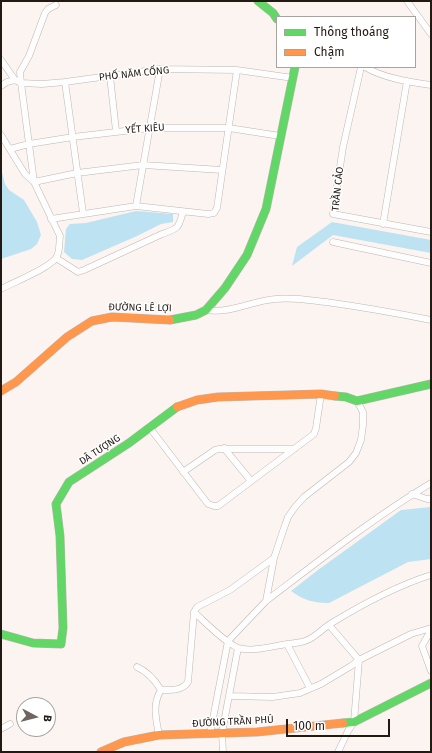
<!DOCTYPE html>
<html>
<head>
<meta charset="utf-8">
<style>
	body { margin:0 }
	#map { position:relative; width:432px; height:753px; overflow:hidden; background:#fbf4f0; font-family:"Fira Sans",sans-serif }
	canvas { display:block }
	.frame { position:absolute; inset:0; border:2px solid #231913; pointer-events:none }
	.legend { position:absolute; left:276px; top:16px; width:140px; height:52px; box-sizing:border-box; background:#fff; border:1px solid #a7a3a1; margin:0; padding:5px 7px; list-style:none; font-size:12px; color:#231913 }
	.legend li { display:flex; align-items:center; gap:8px; height:20px }
	.legend b { width:20px; border:1px solid #a7a3a1 }
	.north { position:absolute; left:16px; top:697px; width:40px; height:40px; box-sizing:border-box; background:#fff; border:1px solid #a7a3a1; border-radius:50%; rotate:97deg; font-size:11px; font-weight:700; line-height:16px; text-align:center; color:#231913 }
	.north::after { content:''; display:block; margin:auto; width:14px; height:18px; background:#6f6660; clip-path:polygon(50% 0,100% 100%,50% 72%,0 100%) }
	.scale { position:absolute; left:286px; top:719px; width:104px; height:18px; box-sizing:border-box; border:2px solid #231913; border-top:0; padding-left:5px; font-size:12px; line-height:14px; white-space:nowrap; color:#231913; -webkit-text-stroke:3px #fff; paint-order:stroke }
</style>
</head>
<body>
<div id="map">
<canvas width="432" height="753"></canvas>
<div class="frame"></div>
<ul class="legend">
<li><b style="height:5px;background:#63d668"></b>Thông thoáng</li>
<li><b style="height:5px;background:#ff974d"></b>Chậm</li>
</ul>
<div class="north">B</div>
<div class="scale">100 m</div>
</div>
<script>
const ctx = document.querySelector('canvas').getContext('2d');
ctx.lineJoin = 'round';
function paint(path, color) { ctx.fillStyle = color; ctx.fill(path, 'evenodd'); }
function stroke(path, color, width, dash) { ctx.strokeStyle = color; ctx.lineWidth = width; ctx.lineCap = dash ? 'butt' : 'round'; ctx.setLineDash(dash || []); ctx.stroke(path); }
function label(font, color, halo, rows, align = 'center') {
  ctx.font = font + ' "Fira Sans",sans-serif'; ctx.lineWidth = 3; ctx.setLineDash([]); ctx.textBaseline = 'middle'; ctx.strokeStyle = halo; ctx.fillStyle = color; for (const [text, x, y, turn = 0] of rows) {
    ctx.save(); ctx.translate(x, y); ctx.rotate((+turn || 0) * Math.PI / 180); ctx.textAlign = isNaN(turn) ? turn : align; if (halo) ctx.strokeText(text, 0, 0); ctx.fillText(text, 0, 0); ctx.restore();
  }
}
paint(new Path2D(`
	M1,169L5,184L9,190L24,200L37,222L41,235L37,244L31,249L1,259Z
	M136,211L173,214V222L161,224L137,236L82,260L72,259L64,252L66,229L70,224L86,223Z
	M332,222L431,240V253L333,235L292,266L297,247Z
	M431,507V559L408,562L329,603C314,603 303,600 291,591L318,570L401,510Z`), '#bde2f1');
const street = new Path2D(`
	M407,1L431,34
	M56,5L48,9L45,13L29,56L20,72L21,83L34,182L77,173L143,165L222,170
	M1,60L15,80
	M361,67L343,147L333,214L431,232
	M365,67C383,78 410,82 431,85
	M110,76L116,131
	M65,82L83,213
	M1,86L7,82L15,80L21,83L42,84L65,82L160,69L237,70L293,78
	M1,135L25,174L34,182L60,236C59,243 60,253 56,258C48,269 14,282 1,289
	M10,149L29,144L73,137L150,128H229L280,136
	M136,206L160,69
	M51,219L136,206L208,214L214,213L217,208L237,70
	M383,224L407,81
	M333,242L431,263
	M56,258L78,272L84,270L162,234C179,228 178,229 183,212
	M206,310C230,314 251,301 275,299C292,297 309,300 326,302C362,307 396,313 431,320
	M150,428L208,504L214,506H218L314,434L316,428L321,394
	M224,448L251,481
	M183,472L215,450L219,449H294
	M412,494L427,499H431
	M266,601C320,560 373,518 431,483
	M194,612C207,624 221,639 236,647C249,653 273,646 287,644C293,643 300,643 305,641C315,638 322,629 330,624C361,605 396,586 431,575
	M329,625L359,660L354,722L348,731L338,752
	M431,630L422,646L431,671
	M287,644L310,688
	M137,667C148,672 155,680 161,690
	M229,696L273,697L300,693L321,684L351,666L359,660L411,634L431,628
	M1,729L10,724
	M210,734L228,641L266,601L274,558L283,531L288,517L295,507L304,497L349,462L356,453L361,440L363,425V412L357,401
	M159,735C156,719 152,704 161,690C171,690 182,691 188,682L194,612L197,607L230,590L274,558
	M223,752L222,733L238,648`);
const fast = new Path2D(`
	M258,1L273,13L277,19
	M170,320L196,315L206,310L225,288L247,255L266,209L295,67
	M335,396L346,397L357,401L431,384
	M1,634L33,643L61,644L63,628L60,536L56,504L69,482L129,443L177,407
	M343,723L354,722L431,683`);
const slow = new Path2D(`
	M1,391L16,382L67,337L92,321L112,317L170,320
	M177,407L197,400L218,397L321,394L335,396
	M101,752L124,742L159,735L257,732L343,723`);
stroke(street, '#beb6b1', 7);
stroke(fast, '#beb6b1', 9);
stroke(slow, '#beb6b1', 9);
stroke(street, '#fefdfd', 6);
stroke(fast, '#63d668', 8);
stroke(slow, '#ff974d', 8);
label('10px', '#231913', '#fff', [
	["PHỐ NĂM CỐNG",134,74,-6],
	["YẾT KIÊU",145,129,-4],
	["TRẦN CẢO",338,189,-84],
	["ĐƯỜNG LÊ LỢI",140,308,1],
	["DÃ TƯỢNG",100,450,-33],
	["ĐƯỜNG TRẦN PHÚ",233,722,-3]
]);
</script>
</body>
</html>
